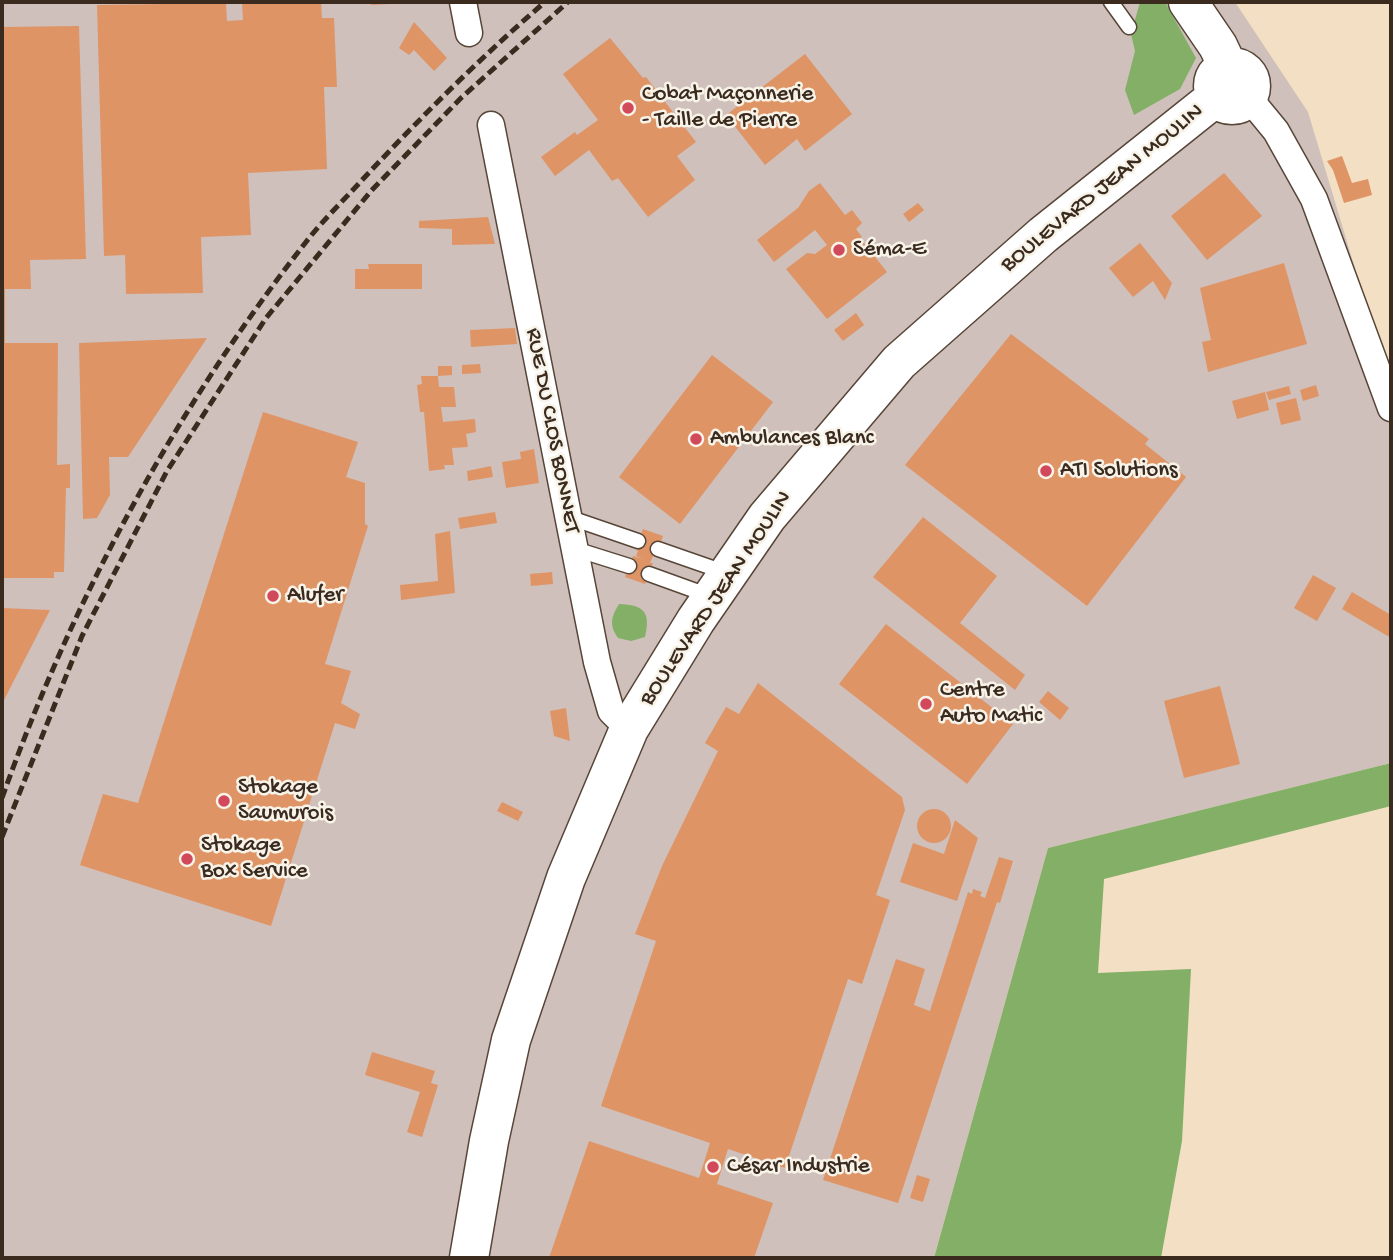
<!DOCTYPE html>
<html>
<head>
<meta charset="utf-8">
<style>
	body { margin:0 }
	#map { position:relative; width:1393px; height:1260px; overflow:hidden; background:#f3dfc3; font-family:"Gochi Hand",sans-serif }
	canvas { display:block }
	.frame { position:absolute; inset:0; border:4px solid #3b2a1e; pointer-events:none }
</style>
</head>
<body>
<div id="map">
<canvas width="1393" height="1260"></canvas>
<div class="frame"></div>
</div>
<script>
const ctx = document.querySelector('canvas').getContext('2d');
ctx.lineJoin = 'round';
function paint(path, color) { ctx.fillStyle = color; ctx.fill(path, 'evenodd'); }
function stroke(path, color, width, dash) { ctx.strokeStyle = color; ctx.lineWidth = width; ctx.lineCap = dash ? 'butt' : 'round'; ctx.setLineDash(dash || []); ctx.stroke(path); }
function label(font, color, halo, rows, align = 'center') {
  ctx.font = font + ' "Gochi Hand",sans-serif'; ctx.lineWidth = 5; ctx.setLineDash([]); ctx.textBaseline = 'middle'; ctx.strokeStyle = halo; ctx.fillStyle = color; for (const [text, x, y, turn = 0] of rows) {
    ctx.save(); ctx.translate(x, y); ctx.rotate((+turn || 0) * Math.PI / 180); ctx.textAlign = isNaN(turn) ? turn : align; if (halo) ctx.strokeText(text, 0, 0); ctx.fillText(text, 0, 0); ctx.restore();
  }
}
paint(new Path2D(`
	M2,2H1235L1308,112L1391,388V763L1048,848L934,1258H2Z`), '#cfc0bb');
paint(new Path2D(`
	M1140,2H1165L1196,58L1180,89L1134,115L1125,90L1135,51L1131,34Z
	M619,604C644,605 651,612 645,637L631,641L618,638C609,625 611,617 619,604Z
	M1391,763V806L1104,879L1098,973L1191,969L1182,1141L1161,1258H934L1048,848Z`), '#83af67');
paint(new Path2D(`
	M242,2H321L322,18H334L337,87H324L327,169L248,173L251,235L201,237L203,293L126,294L125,255L104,256L97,5L226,3L227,21L243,20Z
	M371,2H390V4L371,5Z
	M414,22L447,58L434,71L414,50L409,55L399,48Z
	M79,26L86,259L30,260L31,289H5V343H58L57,465L70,464V488H66L64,572H54V578H2V27Z
	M610,38L643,78L646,77L696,142L677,156L695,180L648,217L618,178L612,181L589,150L555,176L541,157L575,132L577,135L598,120L563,74Z
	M805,54L852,114L805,151L797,139L765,165L726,115Z
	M1342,156L1352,183L1368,179L1372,195L1344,203L1333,170L1327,161Z
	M1224,173L1262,216L1207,260L1171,216Z
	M820,183L845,215L852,210L862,223L856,229L862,237L860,238L887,272L827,319L786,269L807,253L815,254L827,245L815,230L774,262L757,240L798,208L809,191Z
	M918,203L924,210L909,222L903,214Z
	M488,217L495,244L452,245V229L419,228V221Z
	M1140,243L1172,283L1165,300L1153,281L1133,297L1109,268Z
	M1284,263L1307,344L1208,372L1202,342L1211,340L1200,288Z
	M368,264H422V289H355V269H369Z
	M856,313L864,325L843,341L834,330Z
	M515,328L517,344L471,347L470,330Z
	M1011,334L1149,439L1145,444L1186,477L1087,606L905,465Z
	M207,338L128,457H109L110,495L97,518L83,519L79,343Z
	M712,355L773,402L680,524L619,477Z
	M480,364L481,373L462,374V365Z
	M438,366H452V375L438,376Z
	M421,376H438L439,387H454L456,407H441L443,422L475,419L476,432L466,434L468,447L452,448L454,465H444L445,469L429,471L424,412H420L417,385L422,384Z
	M1316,385L1319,396L1303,401L1300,390Z
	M1289,386L1291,394L1269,400L1266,392Z
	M1265,392L1269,410L1237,419L1232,401Z
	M1296,398L1301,420L1281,425L1276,403Z
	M263,412L358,442L346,477L365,483V524L368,526L325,664L351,671L341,703L360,714L355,729L335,723L271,926L80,865L103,794L138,803Z
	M534,449L539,483L506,488L502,462L521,459L520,452Z
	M491,466L493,477L468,481L467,471Z
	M495,512L497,523L460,529L458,518Z
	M923,517L997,576L960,623L1025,675L1015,690L873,577Z
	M643,529L663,536L655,557L653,556L650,563H653L645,584L625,577L633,556L643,559L636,556L638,551L635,549Z
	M450,531L455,593L401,600L400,585L438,581L435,534Z
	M552,572L553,584L531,586L530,574Z
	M1313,575L1336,588L1317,621L1294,608Z
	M1352,592L1391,615V638L1342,609Z
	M2,608L50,610L2,704Z
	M886,624L1013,724L967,784L839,684Z
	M758,683L902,797L905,810L876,895L890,900L862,984L848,979L785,1168L728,1149L717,1184L773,1203L754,1258H549L589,1141L699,1178L710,1143L601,1106L656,941L635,934L662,866L718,751L705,743L726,707L739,714Z
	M1220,686L1240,764L1184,778L1164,701Z
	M1048,691L1069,708L1060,720L1039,702Z
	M566,708L570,741L554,736L550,711Z
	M502,802L523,812L518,821L497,811Z
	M917 826a17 17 0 1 1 34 0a17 17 0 1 1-34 0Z
	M955,820L978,838L957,901L900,882L913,843L944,854Z
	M999,857L1013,861L1000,903L997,902L898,1203L823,1180L896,959L925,969L914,1005L930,1011L968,892L972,894L973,889L982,892L980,896L985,898Z
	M372,1052L435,1071L431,1083L438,1085L422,1137L407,1132L420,1092L365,1075Z
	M917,1175L930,1179L923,1202L910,1198Z`), '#df9466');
const lane = new Path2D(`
	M1111,2L1129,27
	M568,517L638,541
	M575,549L629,566
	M658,549L727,573
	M649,574L710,596`);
const street = new Path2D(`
	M463,2L469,33
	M1248,97L1276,131L1314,199L1391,408
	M491,125L597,662L611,711L629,729`);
const secondary = new Path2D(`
	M1188,2L1218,46L1228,67
	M1213 86a19 19 0 1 1 38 0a19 19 0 1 1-38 0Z
	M469,1258L489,1141L511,1040L566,878L629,729L696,620L767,517L899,362L1043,235L1216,97`);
stroke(lane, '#574537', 17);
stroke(street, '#574537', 29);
stroke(secondary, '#574537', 41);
stroke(lane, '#fff', 14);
stroke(street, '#fff', 26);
stroke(secondary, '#fff', 38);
stroke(new Path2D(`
	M2,798C73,599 175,409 306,242C323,220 344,200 363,179C421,117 481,57 545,2
	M2,837L82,636L167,471L266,318L371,191L462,97L568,2`), '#3b2a1e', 5, [10, 5]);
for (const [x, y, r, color] of [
	[628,108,7,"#d1495b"],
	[839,250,7,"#d1495b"],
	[696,439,7,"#d1495b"],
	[1046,471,7,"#d1495b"],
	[273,596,7,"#d1495b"],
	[926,704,7,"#d1495b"],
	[224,801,7,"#d1495b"],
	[187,859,7,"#d1495b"],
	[713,1167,7,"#d1495b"]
]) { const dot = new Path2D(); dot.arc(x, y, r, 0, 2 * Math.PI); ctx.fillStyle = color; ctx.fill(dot); stroke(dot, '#f7f3e8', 2.5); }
label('23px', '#3b2a1e', '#f7f3e8', [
	["Cobat Maçonnerie",642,95],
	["- Taille de Pierre",642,121],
	["Séma-E",853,250],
	["Ambulances Blanc",710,439],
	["ATI Solutions",1060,471],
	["Alufer",287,596],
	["Centre",940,691],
	["Auto Matic",940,717],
	["Stokage",238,788],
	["Saumurois",238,814],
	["Stokage",201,846],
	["Box Service",201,872],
	["César Industrie",727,1167]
], 'left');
label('23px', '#3b2a1e', '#f7f3e8', [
	["BOULEVARD JEAN MOULIN",1103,189,-39],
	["RUE DU CLOS BONNET",551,431,79],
	["BOULEVARD JEAN MOULIN",717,599,-56]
]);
</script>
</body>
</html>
